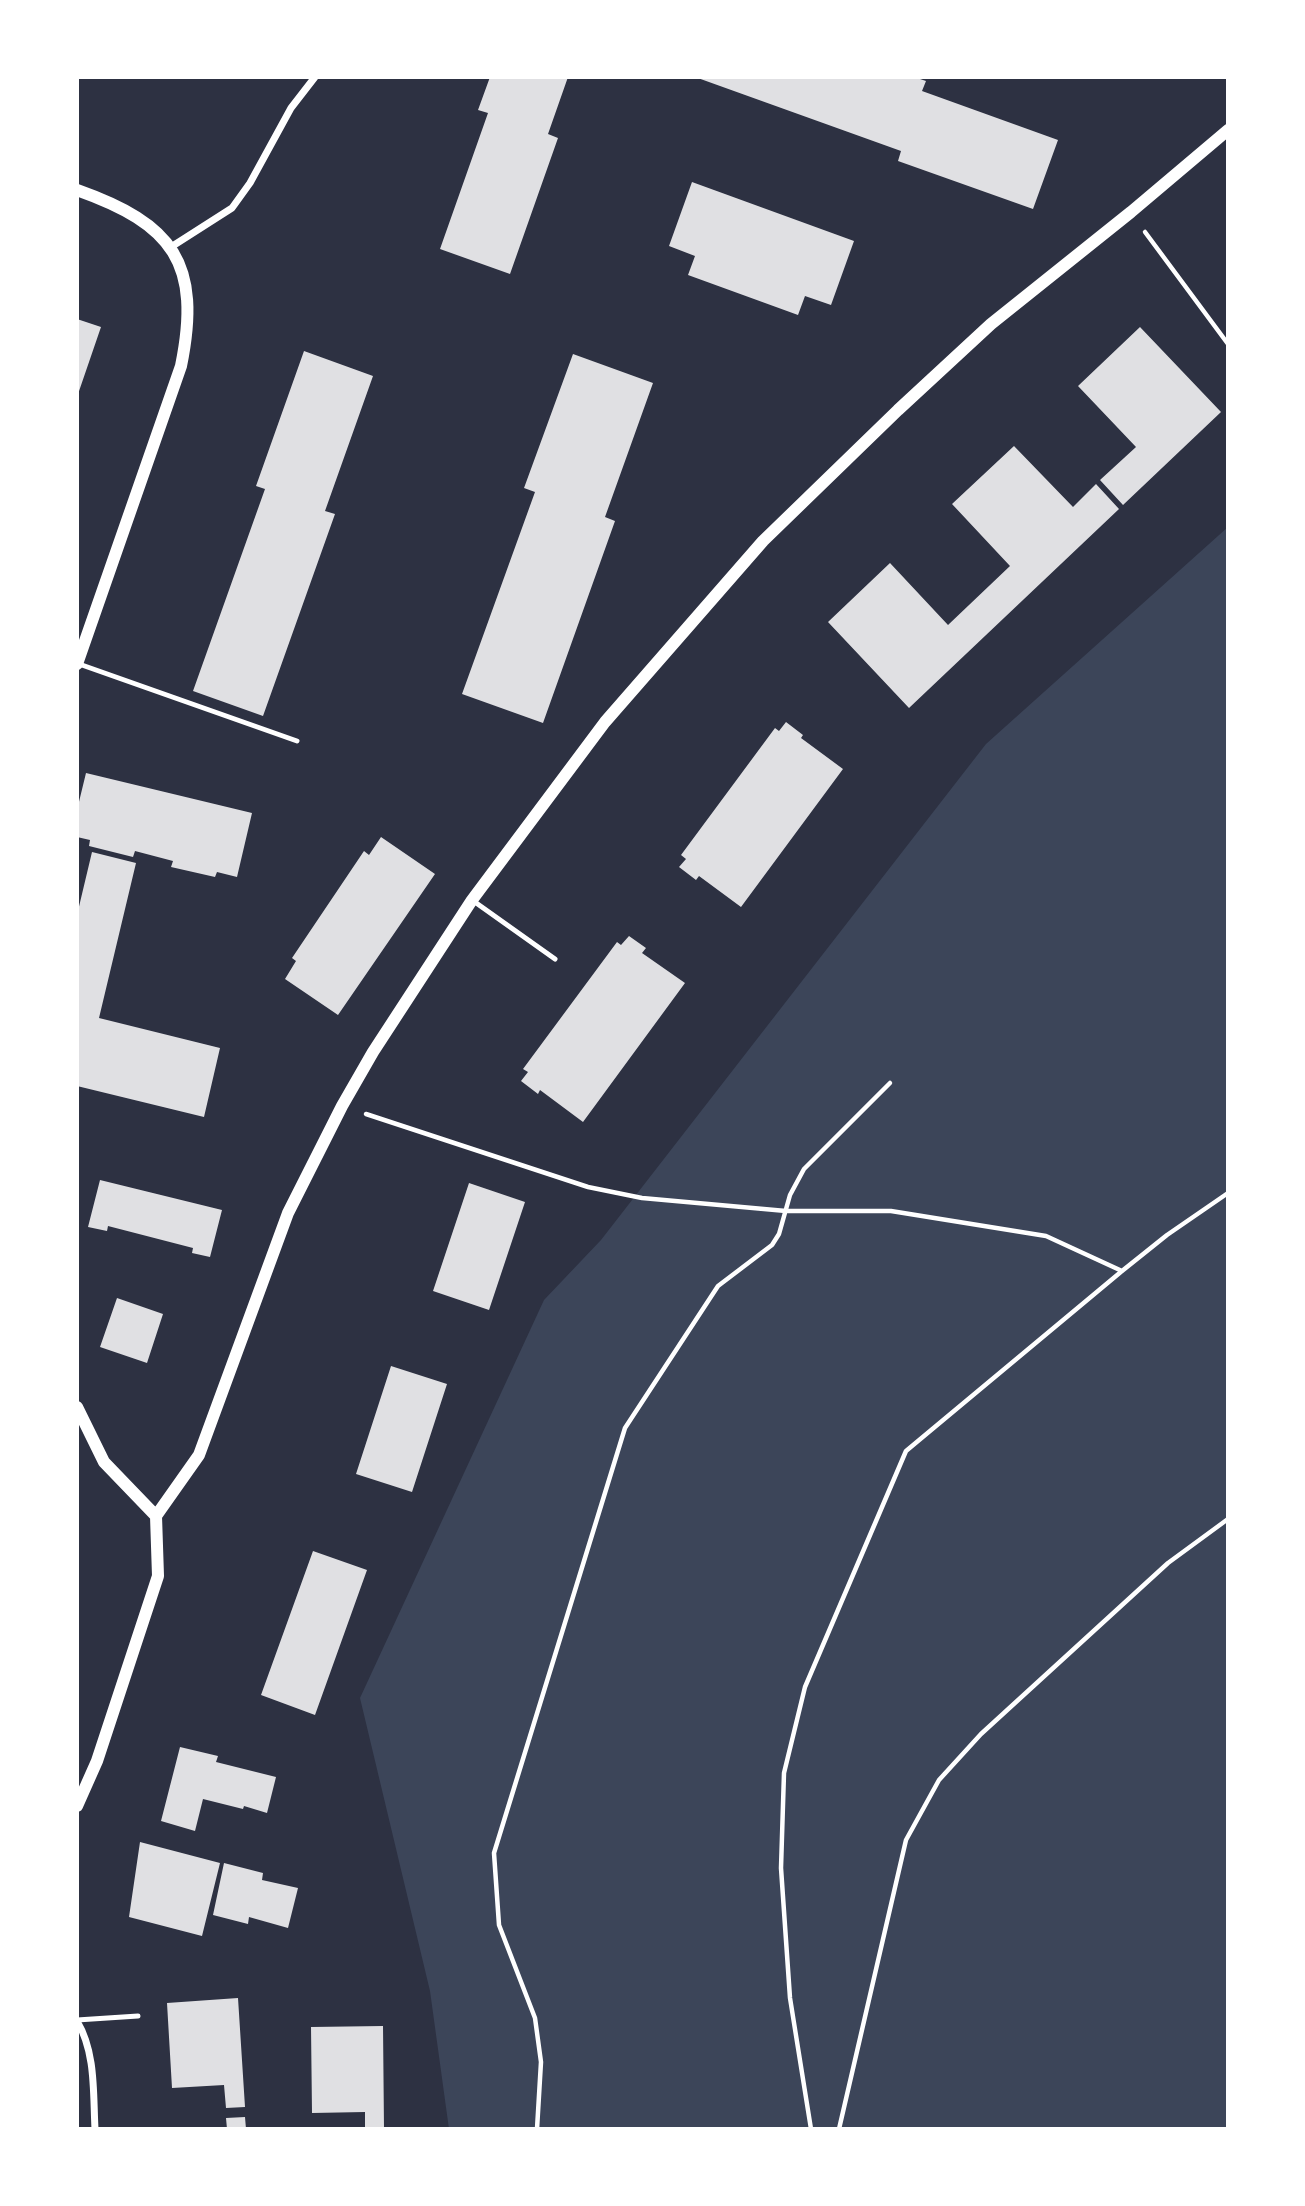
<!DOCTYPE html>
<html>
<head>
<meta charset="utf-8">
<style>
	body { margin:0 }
	#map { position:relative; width:1305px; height:2206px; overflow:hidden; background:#2d3142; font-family:"Alegreya Sans",sans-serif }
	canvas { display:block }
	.frame { position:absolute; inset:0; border:79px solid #fff; pointer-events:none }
</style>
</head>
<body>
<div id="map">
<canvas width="1305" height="2206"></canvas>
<div class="frame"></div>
</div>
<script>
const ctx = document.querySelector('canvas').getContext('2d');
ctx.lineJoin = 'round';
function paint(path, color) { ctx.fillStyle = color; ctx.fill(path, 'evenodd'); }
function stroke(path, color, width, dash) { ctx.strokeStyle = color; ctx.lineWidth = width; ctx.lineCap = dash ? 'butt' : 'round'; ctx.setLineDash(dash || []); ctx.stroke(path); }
paint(new Path2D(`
	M1228,527V2129H449L430,1991L360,1698L544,1300L601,1240L986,744Z`), '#3c4559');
paint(new Path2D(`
	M490,77H568L548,134L558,138L510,274L440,249L488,113L478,110Z
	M695,77H914L926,81L922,91L1058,140L1033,209L898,161L901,151Z
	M692,182L854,241L831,305L805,296L798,315L688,275L695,256L669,246Z
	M77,319L101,327L77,397Z
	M1140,327L1221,412L1123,505L1100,480L1136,447L1078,386Z
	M304,351L373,376L325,511L335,514L263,716L193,691L265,489L256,486Z
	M573,354L653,383L605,517L615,521L543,723L462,694L535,492L524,488Z
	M1014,446L1073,507L1096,484L1119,509L909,708L828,622L890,563L948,625L1010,566L952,504Z
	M786,722L803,735L801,738L843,769L741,907L699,876L696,880L679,867L686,859L681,855L775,728L779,731Z
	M86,773L252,813L237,877L217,872L215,877L171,867L173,861L135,851L133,857L89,846L90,840L77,837V810Z
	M381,837L435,874L338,1015L285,979L296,961L292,958L364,851L369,855Z
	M92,852L136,863L99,1018L220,1048L204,1117L77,1086V915Z
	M629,936L646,948L642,953L685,983L583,1122L540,1090L538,1094L521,1081L528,1072L523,1069L617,942L621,945Z
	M100,1180L222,1210L210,1257L192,1253L193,1248L108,1226L107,1231L88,1227Z
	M469,1183L525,1202L489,1310L433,1291Z
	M117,1298L163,1314L147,1363L100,1347Z
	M391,1366L447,1384L412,1492L356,1474Z
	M313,1551L367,1570L315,1715L261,1695Z
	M180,1747L218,1756L216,1762L276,1777L267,1813L244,1806L243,1809L203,1799L195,1831L161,1821Z
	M140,1842L220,1863L202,1936L129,1917Z
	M224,1863L263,1873L262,1880L298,1888L288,1928L249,1917L248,1924L213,1915Z
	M238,1998L245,2107L226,2108L224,2085L172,2088L167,2003Z
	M383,2026L384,2129H365V2112L312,2113L311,2027Z
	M245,2117L246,2129H227L226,2118Z`), '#e0e0e3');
stroke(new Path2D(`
	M1145,232L1228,344
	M366,1114L588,1187L642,1198L786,1211H891L1046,1236L1122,1271
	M537,2129L541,2062L535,2018L499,1925L494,1853L625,1428L718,1286L772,1245L779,1234L790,1195L804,1169L890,1083
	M811,2129L790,1998L781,1868L784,1773L805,1687L906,1451L1122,1271L1167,1235L1228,1193
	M839,2129L906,1840L939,1780L981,1734L1168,1563L1228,1519`), '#fff', 4.5);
stroke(new Path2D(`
	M79,664L297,741
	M472,900L555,959
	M77,2020L138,2016`), '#fff', 5);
stroke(new Path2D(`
	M171,247L232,208L250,183L291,108L315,77
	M77,2021C96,2053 93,2093 95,2129`), '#fff', 7);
stroke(new Path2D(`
	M77,190C173,224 202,263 181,366L77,664
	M77,1407L104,1462L156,1516
	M77,1806L97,1761L158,1576L156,1516L199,1455L288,1213L342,1106L373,1052L472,900L605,722L763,541L898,410L991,324L1131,212L1228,130`), '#fff', 12);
</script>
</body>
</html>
